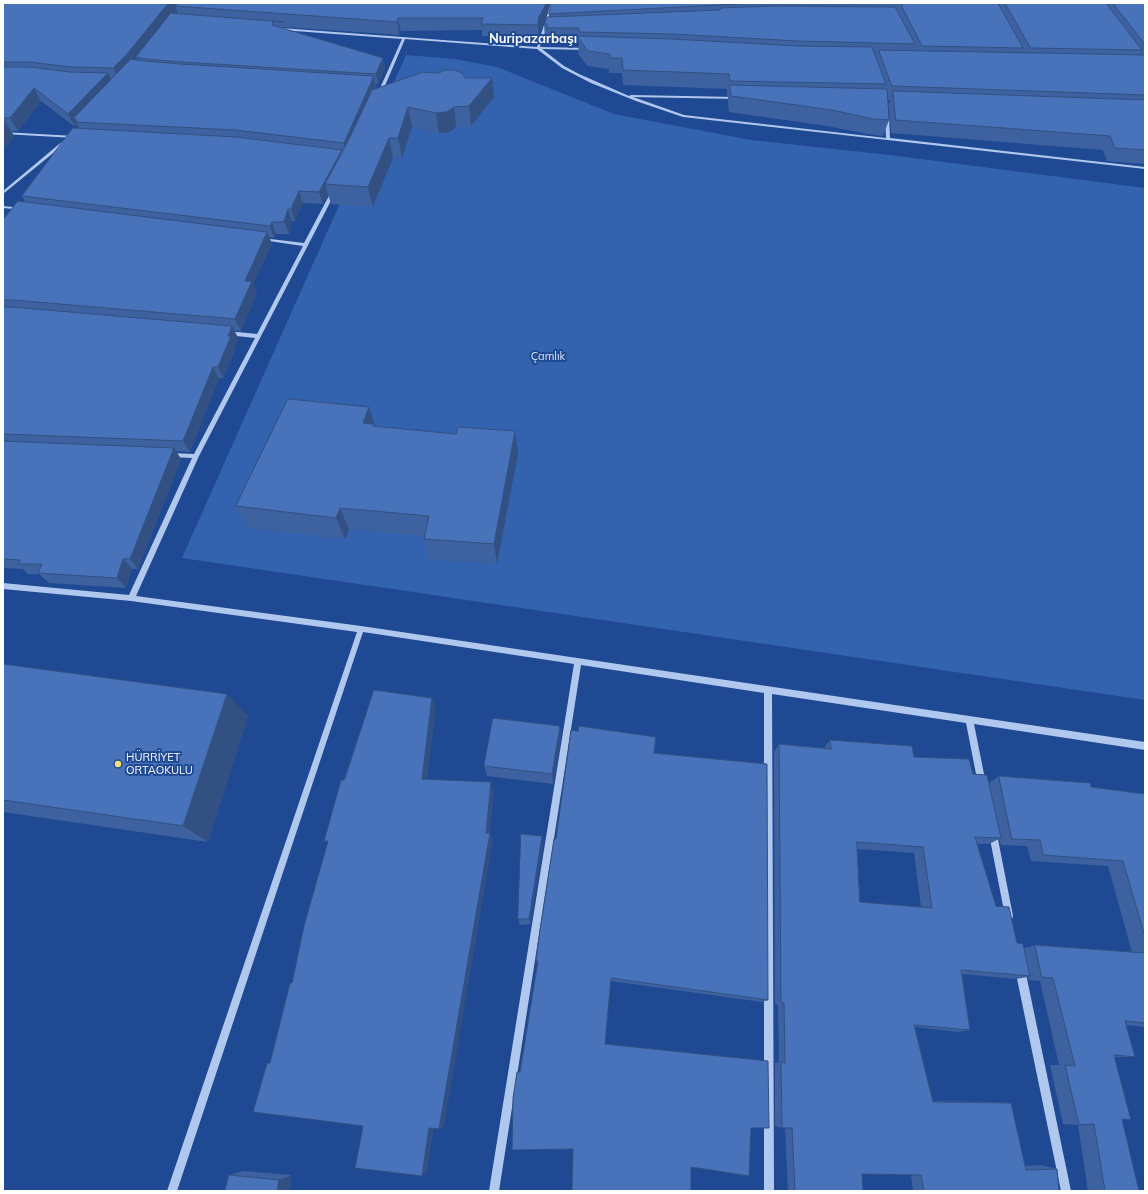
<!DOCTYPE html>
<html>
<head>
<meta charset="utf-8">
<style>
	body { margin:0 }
	#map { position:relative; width:1148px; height:1194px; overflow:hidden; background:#1f4992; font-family:Mulish,sans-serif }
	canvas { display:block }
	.frame { position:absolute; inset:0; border:4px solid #fff; pointer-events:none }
</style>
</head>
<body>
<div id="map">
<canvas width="1148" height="1194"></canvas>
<div class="frame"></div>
</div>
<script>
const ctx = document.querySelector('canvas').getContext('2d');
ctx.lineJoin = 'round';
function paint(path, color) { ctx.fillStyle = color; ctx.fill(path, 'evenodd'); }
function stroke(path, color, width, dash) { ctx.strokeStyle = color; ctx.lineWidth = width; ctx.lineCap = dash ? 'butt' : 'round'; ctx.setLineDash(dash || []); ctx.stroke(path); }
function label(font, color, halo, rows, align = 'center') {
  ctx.font = font + ' Mulish,sans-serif'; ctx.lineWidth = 4; ctx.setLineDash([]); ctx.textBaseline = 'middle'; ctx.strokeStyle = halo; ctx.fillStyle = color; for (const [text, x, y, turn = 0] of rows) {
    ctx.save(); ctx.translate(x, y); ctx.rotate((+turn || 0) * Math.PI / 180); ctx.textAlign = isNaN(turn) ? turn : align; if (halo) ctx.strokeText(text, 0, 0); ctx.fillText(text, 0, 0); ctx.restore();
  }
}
paint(new Path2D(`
	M406,55L455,59L497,67L614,114L751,140L890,155L1145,188V700L182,558Z`), '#3362af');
paint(new Path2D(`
	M551,3H555L540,47L589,48L590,49L588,50L542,49L564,66L579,74L629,96L631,95L737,97L739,98L737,99L633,97L684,115L886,138L885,117L887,116L889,117L890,138L1145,167V169L683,117L636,101L591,83L562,68L537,49L405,39L381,95L379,96L377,95L402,39L281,30L279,29L281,28L537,47Z
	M3,132L75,136L77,137L75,138L3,134Z
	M64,140L68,141L3,194V191Z
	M332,190L336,191L199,456L136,596L361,626L1145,742V750L974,724L986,784L985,787L982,788L979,787L978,784L966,723L772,694L774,1191H764V693L581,665L499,1191H489L574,664L363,632L177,1191H167L357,632L131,601L3,589V583L129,595L192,458L170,457L167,455L170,453L194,454L255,338L227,335L224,333L227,331L257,334L303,246L262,240L260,239L262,238L304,243Z
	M3,206L22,208L24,209L22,210L3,208Z
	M993,830L996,831L997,834L1013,916L1012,919L1009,920L1006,919L1005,916L989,834L990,831Z
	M1020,964L1023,966L1025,969L1071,1191H1061L1015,969L1017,966Z`), '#b1c8ee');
paint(new Path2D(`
	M3,3H550L542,27L540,29L538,38L482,36V30L401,31L399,35L386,34L284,27L285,29L383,58L385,68L378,84H375L376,88L465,78L494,97L471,126L456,127L450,132L439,133L412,127L402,158H393L373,207L331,204L328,194L323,204L303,203L295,221H292L289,234H276L274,238L269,237L272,244L253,284L257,293L241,331L234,330L238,338L235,345L236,347L223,378H219L190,452L176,451L181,459L138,569H132L126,588L49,583L39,574H28L23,569L3,568V220L25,201L22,196L79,129L78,125L75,127L41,101L18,131H11L14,136L3,150Z
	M552,3H1145V164L1107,161L1103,150L891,133L889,105L890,100H888V98L889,120L883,136L868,134L827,126L729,112L728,101V96H727V89L623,85L622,73H609V69L588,66L578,54L579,42H547V38H545L544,24L549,17V14Z
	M375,426L456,434L515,431L518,454L497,564L429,559L424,539V536L349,529L345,539L249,528L236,506Z
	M3,664L227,694L248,716L208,842L3,812Z
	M560,726L561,737L553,784L487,776L484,766Z
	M830,740L914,757L973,774L989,783L999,776L1091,787L1145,794V1027L1126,1025L1135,1057H1114L1122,1119L1139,1191H1088L1078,1125L1063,1124L1050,1065H1059L1040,981L1029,980L1028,977L1016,979L962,974L970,1030L958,1032L915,1027L933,1101L997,1102L1011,1103L1025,1166L1042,1165L1057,1169L1059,1191H913L911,1175L862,1174L863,1191H788L785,1128H782L775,1126V1063L779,1062L778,1005L775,1004L774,752L779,744L824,748ZM999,839L1001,845L1027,846L1031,861L1108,866L1132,952L1035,945L1024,948L1017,943L996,906L977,844H989ZM857,849L914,853L921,907L860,902Z
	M654,753L768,1000L762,1002L611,981L605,1044L751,1128L573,1149L520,1072L538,964H537L536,960L556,839Z
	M543,844L530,924L520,925L518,919Z
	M243,1171L291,1175L290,1191H225L229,1175Z`), '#3e629f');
paint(new Path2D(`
	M170,3H189L175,6L178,13L171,19L136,57L138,61L119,81L113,68L166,6Z
	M546,3H550L542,27L540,29L538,38V25L539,16Z
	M398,18L401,31L399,35L397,22Z
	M383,58L385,68L378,84L376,74Z
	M108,73L115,86L77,120L74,118L78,125L75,127L68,114Z
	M374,76L376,89L347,156L344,143Z
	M492,78L494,97L471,126L469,106Z
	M34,88L41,101L18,131L10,118Z
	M408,107L412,127L402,158L398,138Z
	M454,107L456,127L450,132L439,133L436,113Z
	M6,123L14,136L3,150V126Z
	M389,138L393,158L373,207L368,187Z
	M342,150L345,162L325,184L328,194L323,204L319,192Z
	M299,191L303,203L295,221L291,209Z
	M288,209L292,221L289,234L284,222Z
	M272,222L276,234L274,238L270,226Z
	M267,232L272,244L253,284L257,293L241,331L235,319L245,281Z
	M232,326L238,338L235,345L236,347L223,378L218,367L228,336Z
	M213,367L219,378L190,452L183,441Z
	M369,407L376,430L363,423Z
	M515,431L518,454L497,564L494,544Z
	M174,448L181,459L138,569L130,559Z
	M340,508L349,529L345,539L336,518Z
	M123,559L132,569L126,588L117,578Z
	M227,694L248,716L208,842L183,826Z
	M432,698L436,708L426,787L422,779Z
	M560,726L561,737L553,784L552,774Z
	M491,782L494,791L489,840L486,833Z
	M490,833L493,840L444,1127L439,1129Z
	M542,836L543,844L530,924L529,919Z
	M434,1126L427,1172L422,1176L429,1128Z
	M291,1175L290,1191H277L279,1180Z`), '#325082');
const building = new Path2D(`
	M3,3H170L166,6L127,54L113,68L71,67L30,62H3Z
	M178,3H546L541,14L539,16L538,25L481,24L483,18H398L397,22L384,21L175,6Z
	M552,3H755L549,14Z
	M901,3H998L1023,48L922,46L902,7V5Z
	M1005,3H1106L1142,50L1031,48Z
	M1113,3H1145V44Z
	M777,6L895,7L915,44L797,41L672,34L579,32V28H547V24H544L547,17L719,10L722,8Z
	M171,13L283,22L273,21L272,25L383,58L376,74L182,62L146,59L136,57Z
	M579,36L672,39L797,46L872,47L886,84L730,81L729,74L623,70L622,58H610V54L588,51L579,39Z
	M879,50L1145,55V95L892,86Z
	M131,59L144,61L181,64L374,76L344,143L235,130L76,122L77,120L74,118Z
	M3,67H30L70,72L108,73L68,114L34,88L10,118H3Z
	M446,70H454L462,73L465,78H492L469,106L454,107L447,112L436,113L408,107L398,138H389L368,187L325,184L348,141L372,90L423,72L438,73Z
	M730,85L887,89L889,117V120L873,119L832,110L731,96Z
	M893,91L1145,100V150L1115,148L1110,136L896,120Z
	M3,123H6L3,126Z
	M73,128L236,137L342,150L319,192L299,191L291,209H288L284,222H272L270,226L22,196Z
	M18,201L267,232L245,281H252L235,319L13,300H3V220Z
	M3,307H12L232,326L228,336H231L218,367H213L183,441L3,434Z
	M288,399L369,407L363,423L374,424L373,426L456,434L458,427L515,431L494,544L424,539L429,516L340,508L336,518L236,506Z
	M3,441L174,448L130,559H123L117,578L38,573L42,564H18L20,560L3,559Z
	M3,664L227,694L183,826L3,800Z
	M374,690L432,698L422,779L491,782L486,833H490L439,1129L429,1128L422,1176L355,1168L363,1126L253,1112L267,1063H270L290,983H292L304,926L328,841H324L341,780H344Z
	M493,718L560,726L552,774L484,766Z
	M579,726L656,737L654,753L767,764L768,1000L611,978L605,1044L768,1061L769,1128H751L749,1176L691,1167V1191H572L573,1149L512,1150L513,1098L517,1072H520L538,961L536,960L540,930L554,839H556L571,730L578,731Z
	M830,740L912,746L914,757L969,759L973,774L987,775L1001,838L975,837L996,906L1009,907L1017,943L1023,944L1030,976L961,970L970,1030L914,1025L933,1102L1011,1103L1026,1170L1057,1169L1059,1191H924L921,1175L862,1174L863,1191H795L792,1128H782L781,1062L785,1063L784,1003L781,1002L779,744L831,749ZM857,842L923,847L932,908L860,902Z
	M999,776L1090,783L1091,787L1145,794V937L1123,861L1043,855L1040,840L1012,839Z
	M521,834L542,836L529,919H518Z
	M1035,945L1145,953V1023L1125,1021L1135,1057L1114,1055L1131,1120L1122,1119L1139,1191H1105L1094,1124L1079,1125L1065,1065L1075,1066L1053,978L1042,977Z
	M229,1175L279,1180L277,1191H225Z`);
paint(building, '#4872b9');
stroke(building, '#325082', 1);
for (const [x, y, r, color] of [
	[118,764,4,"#fbdd71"]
]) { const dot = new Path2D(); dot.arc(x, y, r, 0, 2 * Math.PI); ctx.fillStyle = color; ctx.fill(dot); stroke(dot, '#1f4992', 1.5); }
label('11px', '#d7e4fa', '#1f4992', [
	["Çamlık",548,357]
]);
label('11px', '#fff', '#1f4992', [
	["HÜRRİYET",126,758],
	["ORTAOKULU",126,771]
], 'left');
label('bold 13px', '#fff', '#1f4992', [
	["Nuripazarbaşı",533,39]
]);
</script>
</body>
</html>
